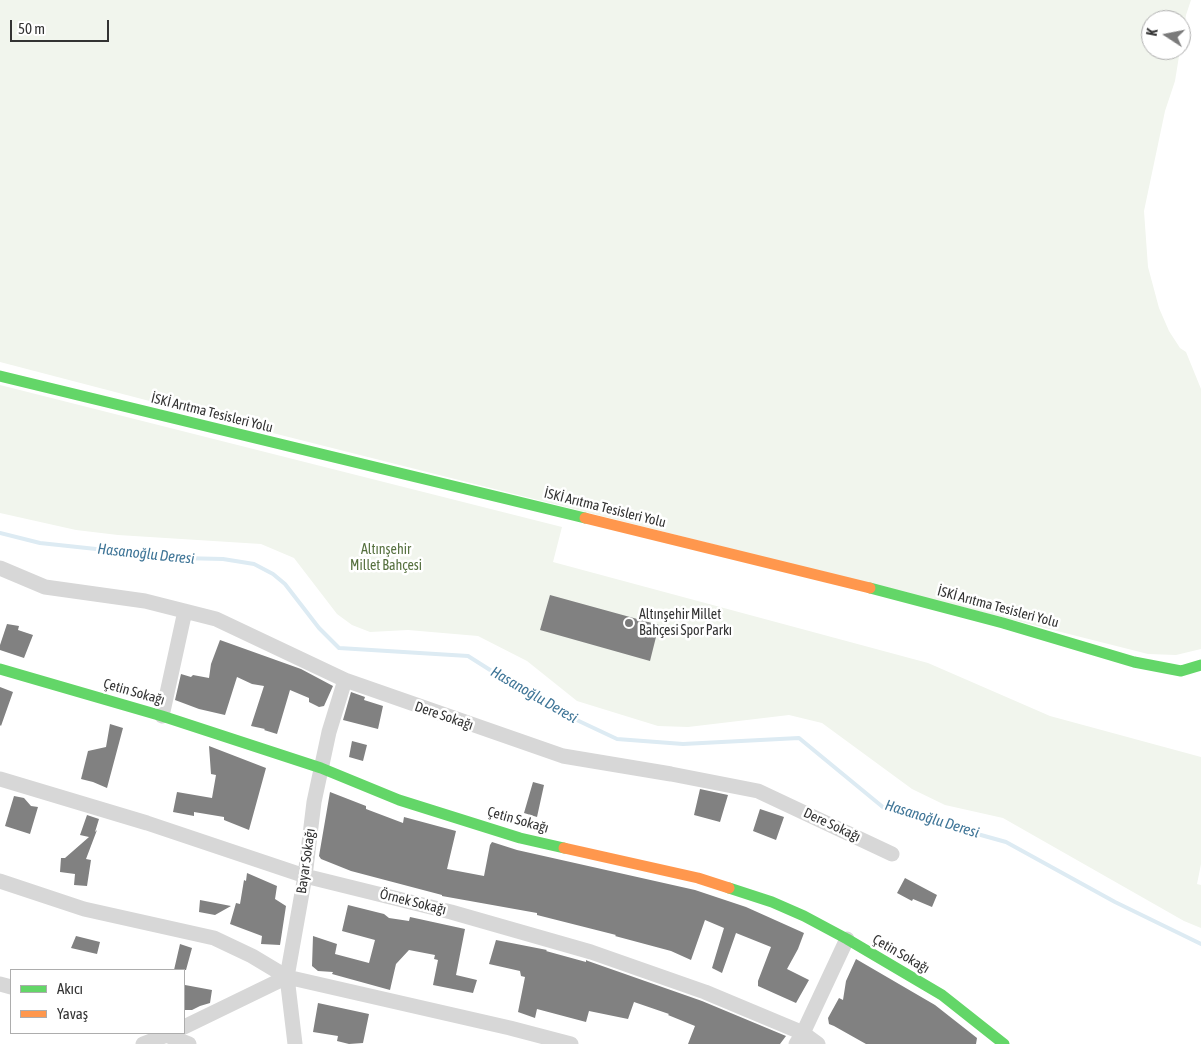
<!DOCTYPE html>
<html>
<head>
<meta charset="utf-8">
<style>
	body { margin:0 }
	#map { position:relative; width:1201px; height:1044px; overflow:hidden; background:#fff; font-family:"Asap Condensed",sans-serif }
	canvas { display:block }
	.legend { position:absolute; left:10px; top:969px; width:175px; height:65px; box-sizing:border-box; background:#fff; border:1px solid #adadad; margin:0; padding:6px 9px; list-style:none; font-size:15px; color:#333 }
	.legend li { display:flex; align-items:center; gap:10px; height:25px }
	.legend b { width:25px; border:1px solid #adadad }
	.north { position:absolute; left:1141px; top:10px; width:50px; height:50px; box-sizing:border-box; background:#fff; border:1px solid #adadad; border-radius:50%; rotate:281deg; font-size:14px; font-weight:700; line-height:20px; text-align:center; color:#333 }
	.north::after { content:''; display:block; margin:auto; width:18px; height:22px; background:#7a7a7a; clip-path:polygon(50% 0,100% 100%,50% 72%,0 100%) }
	.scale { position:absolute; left:10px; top:20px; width:99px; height:22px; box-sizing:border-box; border:2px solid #333; border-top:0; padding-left:6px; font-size:15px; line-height:18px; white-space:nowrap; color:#333; -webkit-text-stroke:4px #fff; paint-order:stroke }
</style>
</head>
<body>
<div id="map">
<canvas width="1201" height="1044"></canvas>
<ul class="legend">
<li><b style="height:6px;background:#63d668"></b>Akıcı</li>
<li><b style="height:6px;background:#ff974d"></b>Yavaş</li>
</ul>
<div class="north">K</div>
<div class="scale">50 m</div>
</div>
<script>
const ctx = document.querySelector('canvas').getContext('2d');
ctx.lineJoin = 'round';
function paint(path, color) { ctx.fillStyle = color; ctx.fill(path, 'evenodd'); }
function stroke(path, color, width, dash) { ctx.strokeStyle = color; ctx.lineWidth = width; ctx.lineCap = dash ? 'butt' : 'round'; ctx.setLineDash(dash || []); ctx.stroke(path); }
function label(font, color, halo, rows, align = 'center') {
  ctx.font = font + ' "Asap Condensed",sans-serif'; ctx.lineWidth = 5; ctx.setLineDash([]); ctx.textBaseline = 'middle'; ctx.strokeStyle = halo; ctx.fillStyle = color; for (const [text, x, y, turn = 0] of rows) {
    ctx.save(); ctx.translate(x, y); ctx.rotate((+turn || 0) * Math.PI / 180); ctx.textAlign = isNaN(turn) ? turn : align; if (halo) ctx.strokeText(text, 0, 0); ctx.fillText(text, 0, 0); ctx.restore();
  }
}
paint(new Path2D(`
	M0,0H1191L1186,15L1181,47V20H1151V50H1180L1175,81L1165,111L1144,211L1148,267L1159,308L1169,331L1180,348L1186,352L1201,389V649L1176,655L1148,654L253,428L0,362Z
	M0,385L562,527L553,562L928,663L1050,716L1201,757V864L1197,884L1201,885V928L1184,921L1003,818L945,805L912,789L822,723L789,715L688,727L658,726L577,701L527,661L478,636L408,630L370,632L352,625L337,614L294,558L261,544L118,535L76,530L0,513Z`), '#f1f5ed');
stroke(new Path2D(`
	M0,533L40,543L180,558L223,559L254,564L273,574L285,584L319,628L339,648L468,656L547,706L617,739L683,744L799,738L884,808L1006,842L1115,902L1201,944`), '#ddebf3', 4);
paint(new Path2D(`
	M550,595L659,625L650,661L540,630Z
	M7,624L19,626L18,630L33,635L24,658L0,650V645Z
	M220,640L301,669L333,686L324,706L319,707L309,702V698L290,690L277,734L264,730L265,729L251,726L264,686L252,684L237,677L225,715L199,709L175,700L181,674L191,677L193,675L209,678L211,664Z
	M0,687L13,692L1,726L0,725Z
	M351,692L365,697L364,700L383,706L378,729L343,720Z
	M110,724L123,728L107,788L93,782L81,779L88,751L106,747Z
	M352,741L367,745L363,761L349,757Z
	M209,746L266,768L249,830L224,820V817L194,812V816L173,812L177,792L212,798L216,775L211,774Z
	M533,782L544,785L537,817L524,813Z
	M700,789L728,795L720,822L694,815Z
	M330,792L366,806V809L403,823L404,817L456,831L447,869L484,876L490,845L492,842L517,850L695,890L746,907L804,933L798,949L787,969L809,980L796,1003L758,986V981L771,947L736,933L722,973L712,968L724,928L705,920L691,960L671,951L615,936L616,935L537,915V913L442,896V895L351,871L321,859L319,856Z
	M14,796L24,798L31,806L38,807L30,834L5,826Z
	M760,809L784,817L776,840L753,831Z
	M87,815L99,819L95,832L97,830L86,859L91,860L87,886L74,885L75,874L60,872L61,858H65L89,837L80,835Z
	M247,873L277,886L275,899L286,906L280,945L261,944L262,936L230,924L236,903L240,904L244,880L246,881Z
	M905,878L937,895L932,907L913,899L912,901L897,893Z
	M200,900L231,906L215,915L199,912Z
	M348,905L384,914L389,918L409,921L410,917L465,929L456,975L477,980L473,993L433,985L438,960L434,959L435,955L409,950L396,964L390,990L332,974L333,972L318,971L312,966L313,936L337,944L335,954L369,963L375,940L342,931Z
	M76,936L100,942L97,954L71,948Z
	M496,940L547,950L546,951L586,962V960L588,961L702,1001L786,1036L780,1044H688L695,1026L668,1015L669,1014L634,1002L628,1019L589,1011L586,1022L537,1009L535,1018L518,1012L525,977L521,976L520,971L489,964Z
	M180,944L192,948L186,970H174Z
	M856,959L935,1005L977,1038L976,1044H866L834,1026L829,1024L828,1018L839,998L843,1000L846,981Z
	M185,985L212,990L210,1003L200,1006L192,1010H184Z
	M318,1003L369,1014L363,1043L349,1044L337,1041L338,1036L313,1032Z`), '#818181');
stroke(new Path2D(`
	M0,568L45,587L145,601L216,619L345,680L563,756L671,774L758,791L892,854
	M162,716L185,611
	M0,779L147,823L305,876L451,912L591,952L705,992L803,1033L818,1044
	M0,881L84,909L214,938L252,956L287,977L510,1028L571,1044
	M0,984L11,987
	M184,1027L287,977
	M161,1033L189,1044
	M143,1044L172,1033
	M295,1044L287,977L305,876L314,802L329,732L345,680
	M796,1044L803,1033L847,939`), '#d7d7d7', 15);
stroke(new Path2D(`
	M0,376L585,518
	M870,588L1003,623L1134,662L1181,671L1201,665
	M0,669L162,716L321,768L399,800L520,838L564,848
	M729,888L772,902L804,916L847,939L942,995L1004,1044`), '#63d668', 11);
stroke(new Path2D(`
	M585,518L870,588
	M564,848L698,878L729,888`), '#ff974d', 11);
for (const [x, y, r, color] of [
	[629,623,5,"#7a7a7a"]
]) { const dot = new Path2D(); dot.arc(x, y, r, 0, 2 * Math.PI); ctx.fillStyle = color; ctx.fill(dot); stroke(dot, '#fff', 2); }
label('14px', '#333', '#fff', [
	["İSKİ Arıtma Tesisleri Yolu",212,413,14],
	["İSKİ Arıtma Tesisleri Yolu",605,508,14],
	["İSKİ Arıtma Tesisleri Yolu",998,607,15],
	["Çetin Sokağı",134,692,16],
	["Dere Sokağı",444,716,19],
	["Çetin Sokağı",518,820,16],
	["Dere Sokağı",832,825,25],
	["Bayar Sokağı",306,861,-82],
	["Örnek Sokağı",413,902,14],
	["Çetin Sokağı",901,954,30]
]);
label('14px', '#56703f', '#fff', [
	["Altınşehir",386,550],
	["Millet Bahçesi",386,566]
]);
label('14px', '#333', '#fff', [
	["Altınşehir Millet",639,615],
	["Bahçesi Spor Parkı",639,631]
], 'left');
label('italic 15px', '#3f7597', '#fff', [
	["Hasanoğlu Deresi",146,554,6],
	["Hasanoğlu Deresi",534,695,30],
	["Hasanoğlu Deresi",932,819,17]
]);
</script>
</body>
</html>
